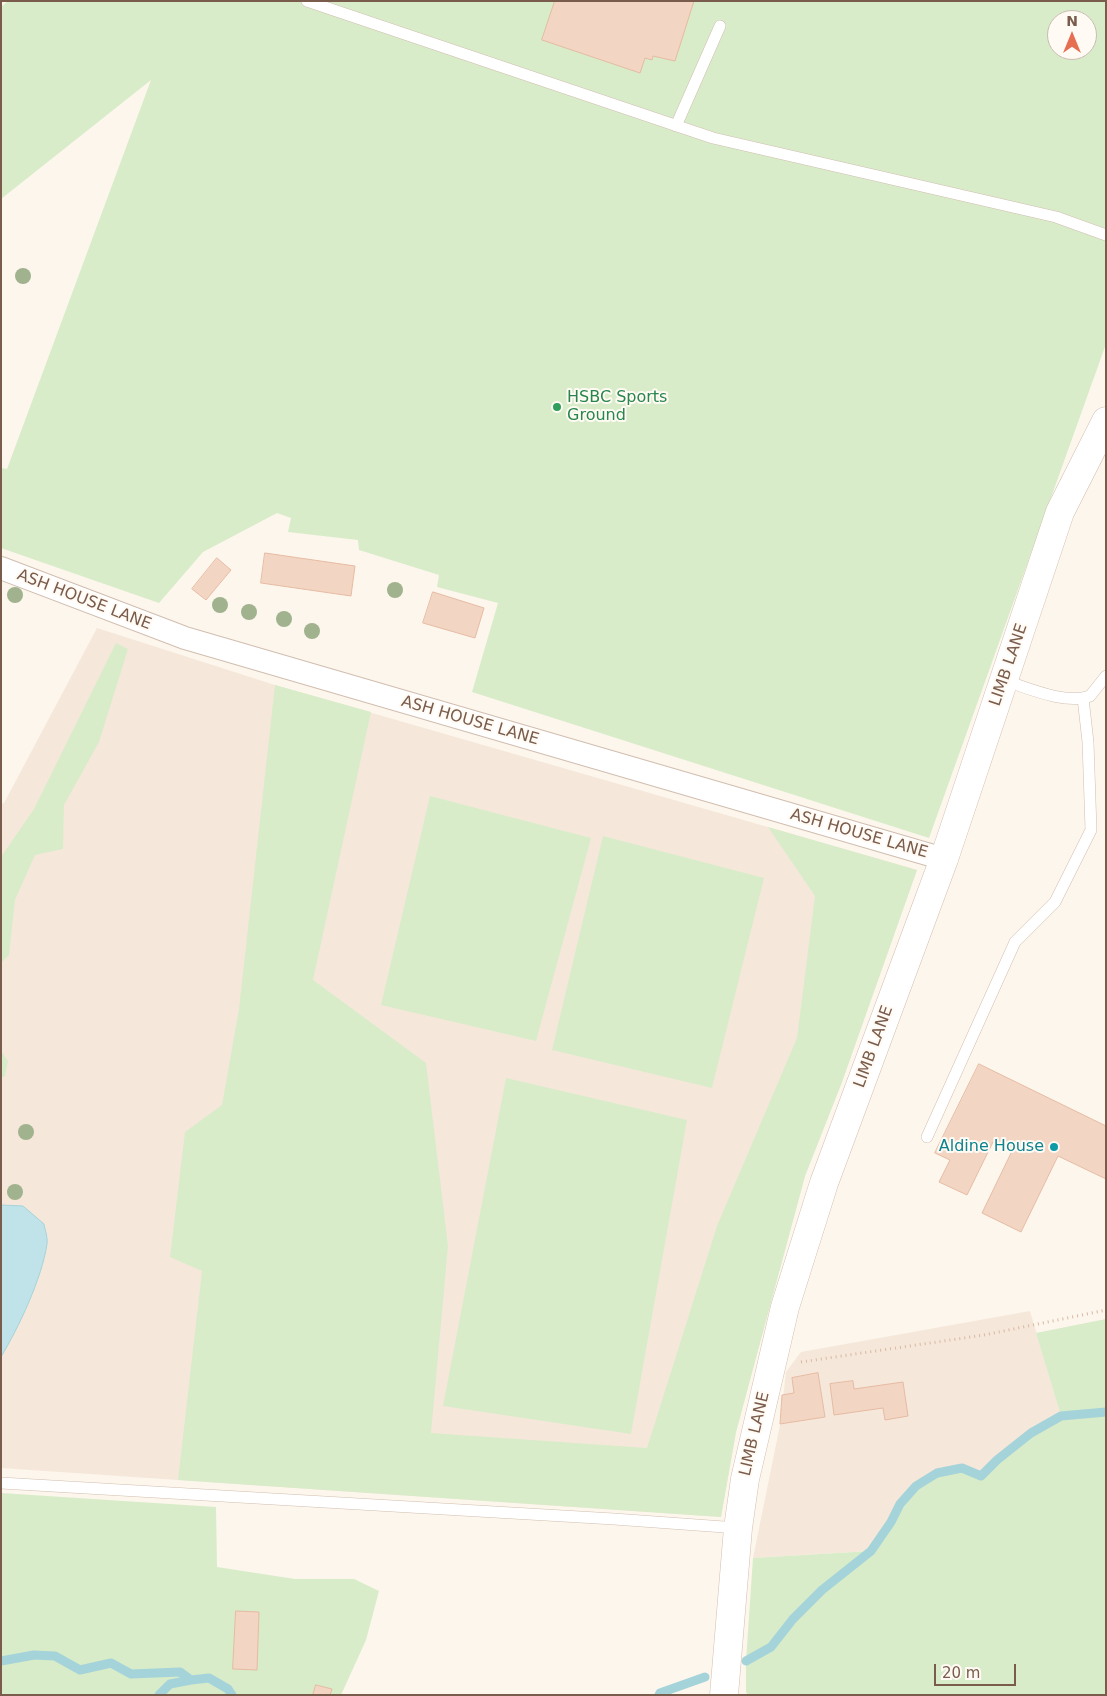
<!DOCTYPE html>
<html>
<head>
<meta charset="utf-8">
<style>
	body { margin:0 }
	#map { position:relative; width:1107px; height:1696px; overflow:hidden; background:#fdf6ec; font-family:"DejaVu Sans",sans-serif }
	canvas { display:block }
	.frame { position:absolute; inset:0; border:2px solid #7a5c4d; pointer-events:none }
	.north { position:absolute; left:1047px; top:10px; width:50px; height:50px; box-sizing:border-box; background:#fffaf3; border:1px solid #cabbb1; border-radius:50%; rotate:0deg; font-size:14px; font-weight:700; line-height:20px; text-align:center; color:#7a5c4d }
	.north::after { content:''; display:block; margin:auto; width:18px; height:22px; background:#e76f51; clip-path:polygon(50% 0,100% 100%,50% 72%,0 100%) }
	.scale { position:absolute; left:934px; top:1664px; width:82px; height:22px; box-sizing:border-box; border:2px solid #7a5c4d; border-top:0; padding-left:6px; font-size:15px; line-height:18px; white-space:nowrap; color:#7a5c4d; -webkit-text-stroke:4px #fffaf3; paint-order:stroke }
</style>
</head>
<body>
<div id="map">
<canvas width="1107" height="1696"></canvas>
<div class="frame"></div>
<div class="north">N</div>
<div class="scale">20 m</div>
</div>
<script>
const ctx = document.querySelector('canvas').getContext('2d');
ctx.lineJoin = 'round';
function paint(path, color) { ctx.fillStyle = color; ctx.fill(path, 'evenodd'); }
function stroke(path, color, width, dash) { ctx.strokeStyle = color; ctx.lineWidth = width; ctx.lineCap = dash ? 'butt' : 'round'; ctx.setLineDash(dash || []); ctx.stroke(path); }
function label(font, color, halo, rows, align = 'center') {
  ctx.font = font + ' "DejaVu Sans",sans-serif'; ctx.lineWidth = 4; ctx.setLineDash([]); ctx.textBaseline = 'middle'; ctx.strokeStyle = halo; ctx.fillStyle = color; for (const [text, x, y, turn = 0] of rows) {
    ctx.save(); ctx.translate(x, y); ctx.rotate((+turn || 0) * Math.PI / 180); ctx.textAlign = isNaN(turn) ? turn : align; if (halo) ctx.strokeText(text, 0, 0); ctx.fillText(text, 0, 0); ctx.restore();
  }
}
paint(new Path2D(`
	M97,628L275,685L917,870L842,1082L805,1176L736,1432L721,1517L1,1468V804L4,803Z
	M1030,1311L1061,1416L1031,1433L997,1460L981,1476L961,1468L937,1473L900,1504L891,1522L871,1551L753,1558L780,1425L786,1372L801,1352Z`), '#f5e8da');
paint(new Path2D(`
	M8,1H1106V344L929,838L472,692L498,603L437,587L439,575L359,550L358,540L288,532L291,518L277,513L203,552L159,603L1,548V468L7,469L151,80L1,199V7ZM1057,20H1087V50H1057Z
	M116,643L128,649L99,742L64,805L63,849L35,855L15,900L9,955L1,963V857L34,809Z
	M275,685L371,712L313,980L426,1063L448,1246L431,1433L647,1448L717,1226L797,1038L815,896L768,827L917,870L842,1082L805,1176L736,1432L721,1517L178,1480L202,1271L170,1257L185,1132L222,1105L239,1009Z
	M430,796L591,838L536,1041L381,1005Z
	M603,836L764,878L712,1088L552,1050Z
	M1,1051L8,1061L5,1076L1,1078Z
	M506,1078L687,1120L631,1434L443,1406Z
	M1106,1319V1695H748L746,1692V1661L753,1558L871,1551L891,1522L900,1504L916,1486L937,1473L962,1468L981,1476L997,1460L1031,1433L1061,1416L1036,1333Z
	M1,1493L216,1507L217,1567L295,1579H354L379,1591L366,1640L341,1695H1Z`), '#d8ecc9');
const water = new Path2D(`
	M1,1205L23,1206L44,1224C45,1230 48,1238 47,1244C42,1278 19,1327 1,1357Z`);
paint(water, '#bfe3e8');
stroke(water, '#a5d3da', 1);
stroke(new Path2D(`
	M1,1661L34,1655L55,1656L80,1670L111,1663L131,1674L180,1672L191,1680L209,1678L228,1689L232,1695
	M746,1661L771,1647L793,1619L822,1590L871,1551L891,1522L900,1504L916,1486L937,1473L962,1468L981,1476L997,1460L1031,1433L1061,1416L1106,1412
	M159,1695L170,1684L191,1680
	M659,1695L660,1693L705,1677`), '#a5d3da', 9);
const building = new Path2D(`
	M555,1H694L675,61L653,56L652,60L645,58L640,73L542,40Z
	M265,553L355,566L351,596L261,583Z
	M217,558L231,570L206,600L192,589Z
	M433,592L484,608L475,638L423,623Z
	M979,1064L1106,1126V1179L1058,1156L1021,1232L982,1213L1012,1151L993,1142L967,1195L939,1182L950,1160L935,1153Z
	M818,1373L825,1417L780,1424L782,1395L794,1393L792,1378Z
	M853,1381L854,1389L903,1382L908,1416L885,1420L883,1408L834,1415L830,1384Z
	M236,1611L259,1612L257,1670L233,1669Z
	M316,1685L332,1689L330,1695H313Z`);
paint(building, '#f3d5c3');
stroke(building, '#e6bba3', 1);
const service = new Path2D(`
	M307,1L713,138L1056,217L1106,235
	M676,126L720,26
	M1003,680C1028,688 1065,705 1090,696L1106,676
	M927,1137L1015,942L1055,902L1091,830L1088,742L1083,698
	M1,1483L614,1519L738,1528`);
const minor = new Path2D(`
	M1,568L185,638L944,859`);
const tertiary = new Path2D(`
	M724,1695L738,1528L745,1479L785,1307L824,1183L944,859L1060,512L1106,421`);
stroke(service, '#d1beb0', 12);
stroke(minor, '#d1beb0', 24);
stroke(tertiary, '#d1beb0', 29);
stroke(new Path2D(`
	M801,1362L984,1335L1106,1310`), '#d9b8a5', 3, [1, 4]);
stroke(service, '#fff', 11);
stroke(minor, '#fff', 22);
stroke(tertiary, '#fff', 28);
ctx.fillStyle = '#a0b28e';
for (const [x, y] of [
	[23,276],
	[395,590],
	[15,595],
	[220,605],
	[249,612],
	[284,619],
	[312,631],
	[26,1132],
	[15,1192]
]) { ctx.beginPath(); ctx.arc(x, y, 8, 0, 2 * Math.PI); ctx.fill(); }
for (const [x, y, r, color] of [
	[557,407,5,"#2e9e5b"],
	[1054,1147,5,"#0f9aa8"]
]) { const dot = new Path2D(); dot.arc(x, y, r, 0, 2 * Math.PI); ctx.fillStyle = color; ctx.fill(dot); stroke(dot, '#fffaf3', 2); }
label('16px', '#27864d', '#fffaf3', [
	["HSBC Sports",567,398],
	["Ground",567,416]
], 'left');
label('16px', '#7a5c4d', '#fffaf3', [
	["ASH HOUSE LANE",84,600,21],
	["LIMB LANE",1009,665,-71],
	["ASH HOUSE LANE",470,721,16],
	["ASH HOUSE LANE",859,834,16],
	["LIMB LANE",874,1047,-70],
	["LIMB LANE",755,1434,-77]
]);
label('16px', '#0d838f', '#fffaf3', [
	["Aldine House",1044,1147]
], 'right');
</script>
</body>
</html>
